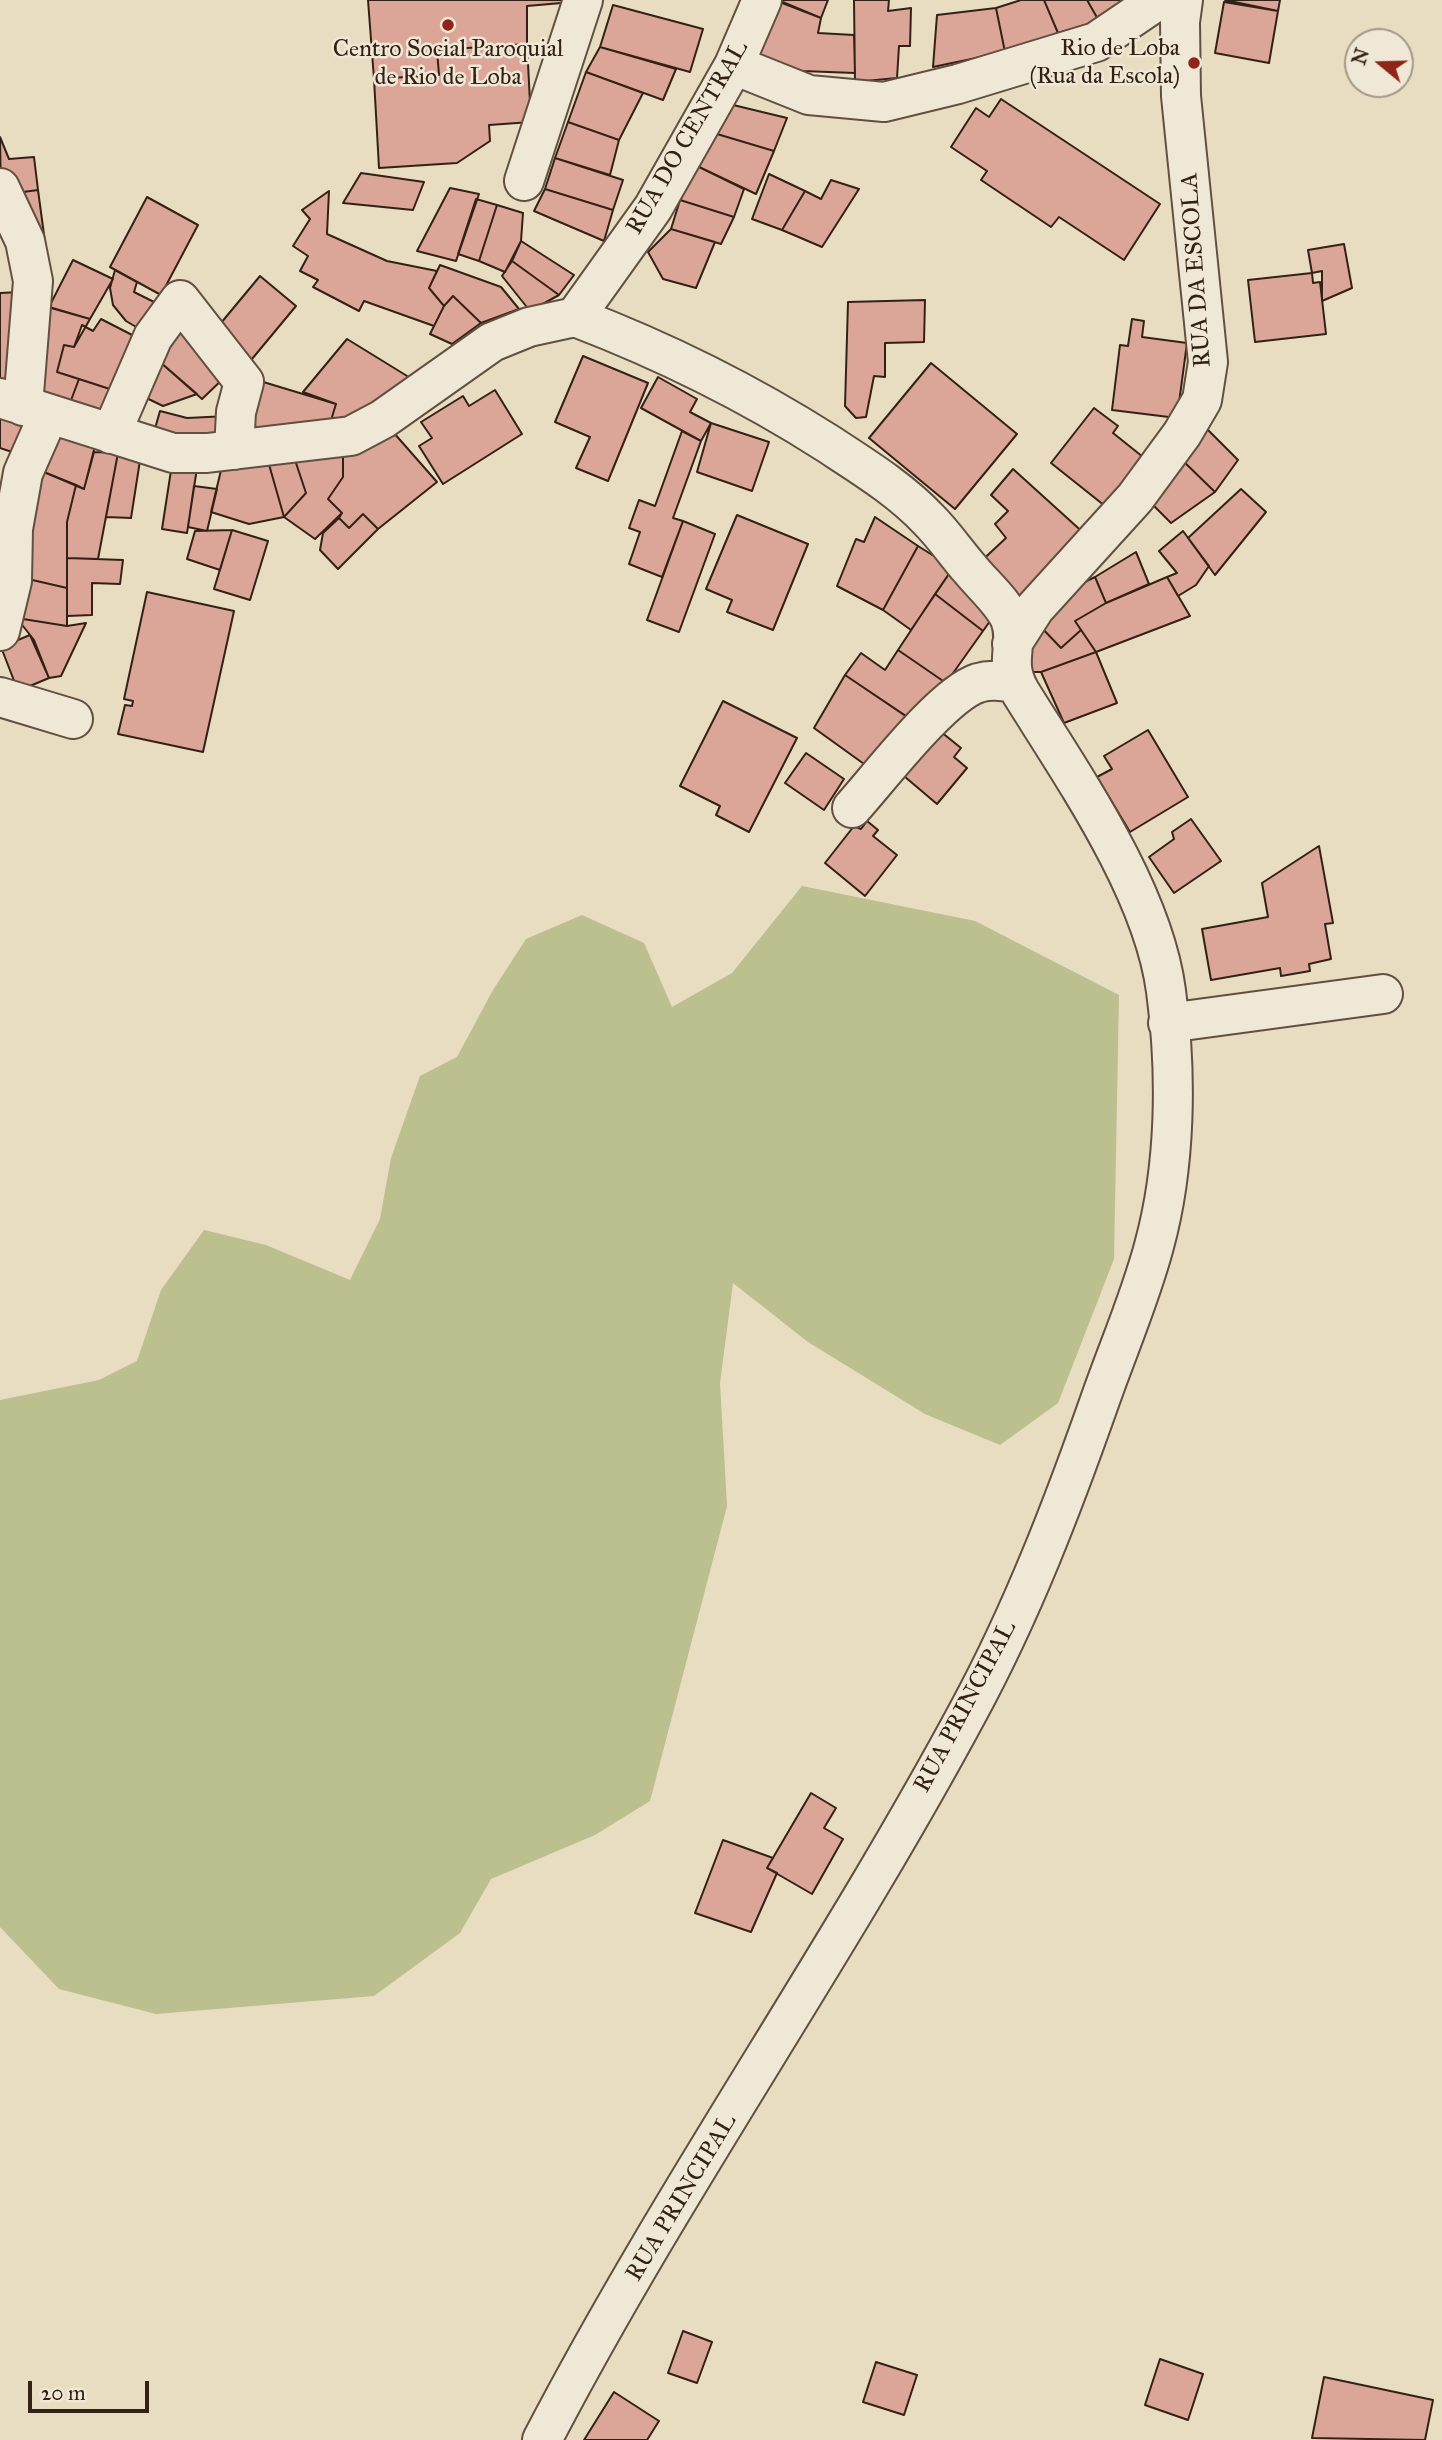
<!DOCTYPE html>
<html>
<head>
<meta charset="utf-8">
<style>
	body { margin:0 }
	#map { position:relative; width:1442px; height:2440px; overflow:hidden; background:#e8dcc1; font-family:"IM FELL Great Primer",serif }
	canvas { display:block }
	.north { position:absolute; left:1344px; top:28px; width:70px; height:70px; box-sizing:border-box; background:#f0e8d7; border:2px solid #a59889; border-radius:50%; rotate:289deg; font-size:19px; font-weight:700; line-height:28px; text-align:center; color:#342115 }
	.north::after { content:''; display:block; margin:auto; width:24px; height:32px; background:#8f2418; clip-path:polygon(50% 0,100% 100%,50% 72%,0 100%) }
	.scale { position:absolute; left:28px; top:2381px; width:121px; height:32px; box-sizing:border-box; border:4px solid #342115; border-top:0; padding-left:9px; font-size:21px; line-height:24px; white-space:nowrap; color:#342115; -webkit-text-stroke:5px #f0e8d7; paint-order:stroke }
</style>
</head>
<body>
<div id="map">
<canvas width="1442" height="2440"></canvas>
<div class="north">N</div>
<div class="scale">20 m</div>
</div>
<script>
const ctx = document.querySelector('canvas').getContext('2d');
ctx.lineJoin = 'round';
function paint(path, color) { ctx.fillStyle = color; ctx.fill(path, 'evenodd'); }
function stroke(path, color, width, dash) { ctx.strokeStyle = color; ctx.lineWidth = width; ctx.lineCap = dash ? 'butt' : 'round'; ctx.setLineDash(dash || []); ctx.stroke(path); }
function label(font, color, halo, rows, align = 'center') {
  ctx.font = font + ' "IM FELL Great Primer",serif'; ctx.lineWidth = 5; ctx.setLineDash([]); ctx.textBaseline = 'middle'; ctx.strokeStyle = halo; ctx.fillStyle = color; for (const [text, x, y, turn = 0] of rows) {
    ctx.save(); ctx.translate(x, y); ctx.rotate((+turn || 0) * Math.PI / 180); ctx.textAlign = isNaN(turn) ? turn : align; if (halo) ctx.strokeText(text, 0, 0); ctx.fillText(text, 0, 0); ctx.restore();
  }
}
paint(new Path2D(`
	M802,886L975,921L1119,995L1114,1259L1058,1403L1000,1445L925,1414L808,1342L733,1283L720,1383L727,1506L650,1801L595,1835L491,1879L460,1933L374,1996L156,2014L59,1989L0,1927V1400L99,1380L137,1361L161,1290L204,1230L266,1245L350,1280L380,1219L391,1158L420,1076L457,1057L493,990L526,939L582,915L644,943L672,1007L732,973Z`), '#bcbf8e');
const building = new Path2D(`
	M368,0H573V2L527,6V44L437,50L439,75L374,79Z
	M778,0H828L821,18Z
	M854,0H889L888,11L911,8L910,46H899L897,78L855,82Z
	M1021,0H1044L1058,33L1005,52L996,8Z
	M1044,0H1087L1099,21L1058,33Z
	M1087,0H1129L1099,21Z
	M1225,0H1280L1278,11Z
	M777,1L821,18L818,33L854,35L855,73L802,71L756,54Z
	M1224,2L1278,11L1269,63L1215,53Z
	M613,5L703,29L690,72L600,47Z
	M996,8L1005,52L933,67L937,15Z
	M527,44L531,122L489,125L490,141L457,163L379,168L374,79L439,75L437,50Z
	M600,47L676,69L663,100L586,72Z
	M586,72L643,93L619,140L568,122Z
	M1001,99L1160,204L1124,260L1059,217L1051,227L981,180L987,171L951,147L976,108L989,117Z
	M729,104L787,118L774,151L717,134Z
	M568,122L619,140L610,175L555,158Z
	M717,134L774,151L756,194L697,166Z
	M0,137L9,159L34,157L38,190L1,195Z
	M555,158L623,180L613,210L545,189Z
	M697,166L744,189L734,217L680,200Z
	M361,173L424,182L413,210L343,203Z
	M769,174L805,191L782,230L752,219Z
	M831,180L859,189L822,247L782,230L805,191L821,199Z
	M450,188L479,194L456,261L417,251Z
	M545,189L613,210L604,241L534,211Z
	M38,190L45,242L20,245L1,195Z
	M329,191L327,234L387,261L437,271L429,288L444,306L434,326L364,301L359,311L313,287L318,280L300,271L308,256L293,246L310,219L302,210Z
	M147,197L198,225L161,295L110,267Z
	M476,199L497,205L479,261L458,254Z
	M680,200L734,217L721,244L671,229Z
	M497,205L523,213L521,241L505,272L479,261Z
	M671,229L715,242L696,288L663,279L648,252Z
	M521,241L574,275L559,295L512,261Z
	M1344,244L1352,288L1322,301V271L1312,273L1308,250Z
	M73,260L113,279L90,319L49,307Z
	M512,261L559,295L530,311L502,276Z
	M440,265L501,287L519,309L481,323L453,296L444,306L429,288Z
	M115,270L137,282L134,292L164,307L143,331L126,321L113,305L110,288Z
	M1312,273L1313,283L1320,282L1326,334L1255,342L1248,280Z
	M260,276L296,306L247,365L211,335Z
	M21,292L15,369L0,389V293Z
	M453,296L481,323L452,344L430,334L444,306Z
	M925,300L924,342L885,343V377L874,376L866,417L856,418L845,406L848,302Z
	M37,304L90,319L74,347L64,345L57,372L79,379L67,411L29,397Z
	M101,319L138,338L116,391L57,372L64,345L74,347L82,325L93,331Z
	M1132,319L1144,321L1142,337L1187,343L1177,418L1112,410L1120,345L1128,346Z
	M183,320L227,375L202,399L152,355Z
	M347,339L412,379L348,432L328,430L336,404L303,392Z
	M152,355L197,394L163,406L134,392Z
	M583,356L648,383L608,481L576,468L590,437L555,422Z
	M931,363L1017,434L955,509L869,438Z
	M658,377L697,399L690,412L711,423L701,441L641,408Z
	M79,379L116,391L102,424L67,411Z
	M260,381L336,404L328,430L243,434Z
	M495,390L522,434L443,484L419,446L432,438L421,422L463,396L469,406Z
	M1094,408L1118,426L1113,433L1143,457L1105,506L1051,463Z
	M0,410L27,416L15,453L0,448Z
	M160,411L187,418L228,416L230,445L152,439Z
	M711,423L769,442L752,491L697,472Z
	M386,424L437,482L378,529L363,514L349,528L339,518L342,513L328,499L343,477V449Z
	M1206,428L1238,460L1215,492L1180,458Z
	M60,431L96,442L84,489L39,470Z
	M682,431L701,441L673,518L683,521L662,577L629,564L640,532L629,528L639,500L655,506Z
	M343,449V477L328,499L342,513L315,539L284,517L306,493L293,454Z
	M94,452L118,453L98,559L67,558V522L76,485L84,489Z
	M118,453L141,454L131,518L106,517Z
	M266,454L284,517L249,524L211,512L222,466Z
	M266,454H293L306,493L284,517Z
	M1180,458L1215,492L1171,523L1152,504Z
	M172,464L197,468L187,533L162,529Z
	M1013,469L1087,536L1028,595H1014L976,566L1006,538L995,524L1008,511L991,495Z
	M39,470L76,485L67,522V588L28,579L30,511Z
	M194,486L217,489L207,531L188,527Z
	M1241,489L1266,512L1215,575L1188,538Z
	M363,514L378,529L338,569L320,550L323,533L339,518L349,528Z
	M737,515L808,544L773,630L727,612L732,600L706,589Z
	M875,517L918,546L883,610L837,586L856,539L864,542Z
	M683,521L715,534L679,632L647,620Z
	M232,530L220,570L187,559L195,531Z
	M232,530L268,541L250,600L214,589Z
	M1183,531L1209,566L1196,585L1178,596L1167,577L1177,573L1159,551Z
	M918,546L953,568L911,630L883,610Z
	M1136,552L1149,584L1106,603L1095,577Z
	M67,558L123,560L120,584L92,583V615L67,616Z
	M953,568L995,614L983,631L935,594Z
	M1095,577L1106,603L1075,621L1081,630L1061,648L1039,625L1066,591Z
	M1167,577L1190,616L1096,652L1075,621L1106,603Z
	M28,579L67,588V626L23,619Z
	M147,592L234,611L203,752L118,734L125,705L132,706L133,701L124,699Z
	M935,594L983,631L946,683L898,650Z
	M23,619L67,626L86,623L61,676L49,678L34,640L19,621Z
	M1039,625L1061,648L1081,630L1096,652L1041,672H1025L1028,642Z
	M30,635L49,678L18,691L1,647Z
	M898,650L946,683L918,724L845,675L861,653L885,670Z
	M1096,652L1117,703L1064,723L1041,672Z
	M845,675L910,719L871,769L814,728Z
	M723,701L797,738L749,832L716,815L720,806L680,786Z
	M935,727L961,748L954,757L967,768L937,804L898,771Z
	M1148,730L1188,797L1130,832L1097,777L1112,769L1104,756Z
	M806,753L844,779L824,810L785,783Z
	M1191,819L1221,861L1174,893L1149,857L1174,839L1172,832Z
	M867,821L878,830L873,836L897,855L865,896L825,863L854,826L861,829Z
	M1319,846L1333,923L1325,924L1331,959L1309,964L1310,971L1281,976L1280,968L1211,980L1202,929L1268,917L1262,883Z
	M811,1793L836,1808L824,1828L843,1839L812,1894L767,1868Z
	M723,1840L773,1858L767,1868L777,1873L751,1932L695,1913Z
	M683,2331L712,2342L697,2383L668,2373Z
	M1160,2359L1203,2374L1188,2420L1145,2405Z
	M876,2362L917,2375L904,2415L863,2402Z
	M1324,2377L1433,2400L1425,2440L1312,2438Z
	M614,2392L659,2421L647,2440H584Z`);
paint(building, '#dba697');
stroke(building, '#342115', 2);
const minor = new Path2D(`
	M734,65L809,95L884,102L958,84L1096,42L1158,0
	M524,181L583,0
	M0,188L25,241L33,281L23,406
	M0,398L173,453H207L351,436L383,419L492,342L529,327L575,317L653,208L734,65L762,0
	M111,434L153,337L180,300L244,382L236,412L234,450
	M0,631L12,581L13,529L23,473L49,414
	M1012,644L1035,608L1135,498L1182,434L1202,400L1208,362L1181,96L1180,22L1183,0
	M0,697L73,719
	M852,808C880,777 942,695 978,683C991,679 1002,681 1015,683
	M1168,1023L1383,994
	M542,2440C672,2190 836,1958 969,1710C1022,1612 1062,1508 1099,1403C1117,1351 1140,1299 1154,1246C1176,1166 1177,1073 1166,991C1153,891 1074,778 1021,693C1002,662 1020,646 1010,619C1003,602 982,584 970,569C956,553 944,535 929,520C900,489 862,466 827,443C747,392 664,351 575,317`);
stroke(minor, '#615040', 42);
stroke(minor, '#f0e8d7', 38);
for (const [x, y, r, color] of [
	[448,25,7,"#8f2418"],
	[1194,63,7,"#8f2418"]
]) { const dot = new Path2D(); dot.arc(x, y, r, 0, 2 * Math.PI); ctx.fillStyle = color; ctx.fill(dot); stroke(dot, '#f0e8d7', 2.5); }
label('24px', '#342115', '#f0e8d7', [
	["Rio de Loba",1180,49],
	["(Rua da Escola)",1180,77],
	["Centro Social Paroquial",448,50,"center"],
	["de Rio de Loba",448,78,"center"]
], 'right');
label('24px', '#342115', '#f0e8d7', [
	["RUA DO CENTRAL",688,138,-60],
	["RUA DA ESCOLA",1197,270,-94],
	["RUA PRINCIPAL",966,1707,-62],
	["RUA PRINCIPAL",682,2198,-59]
]);
</script>
</body>
</html>
